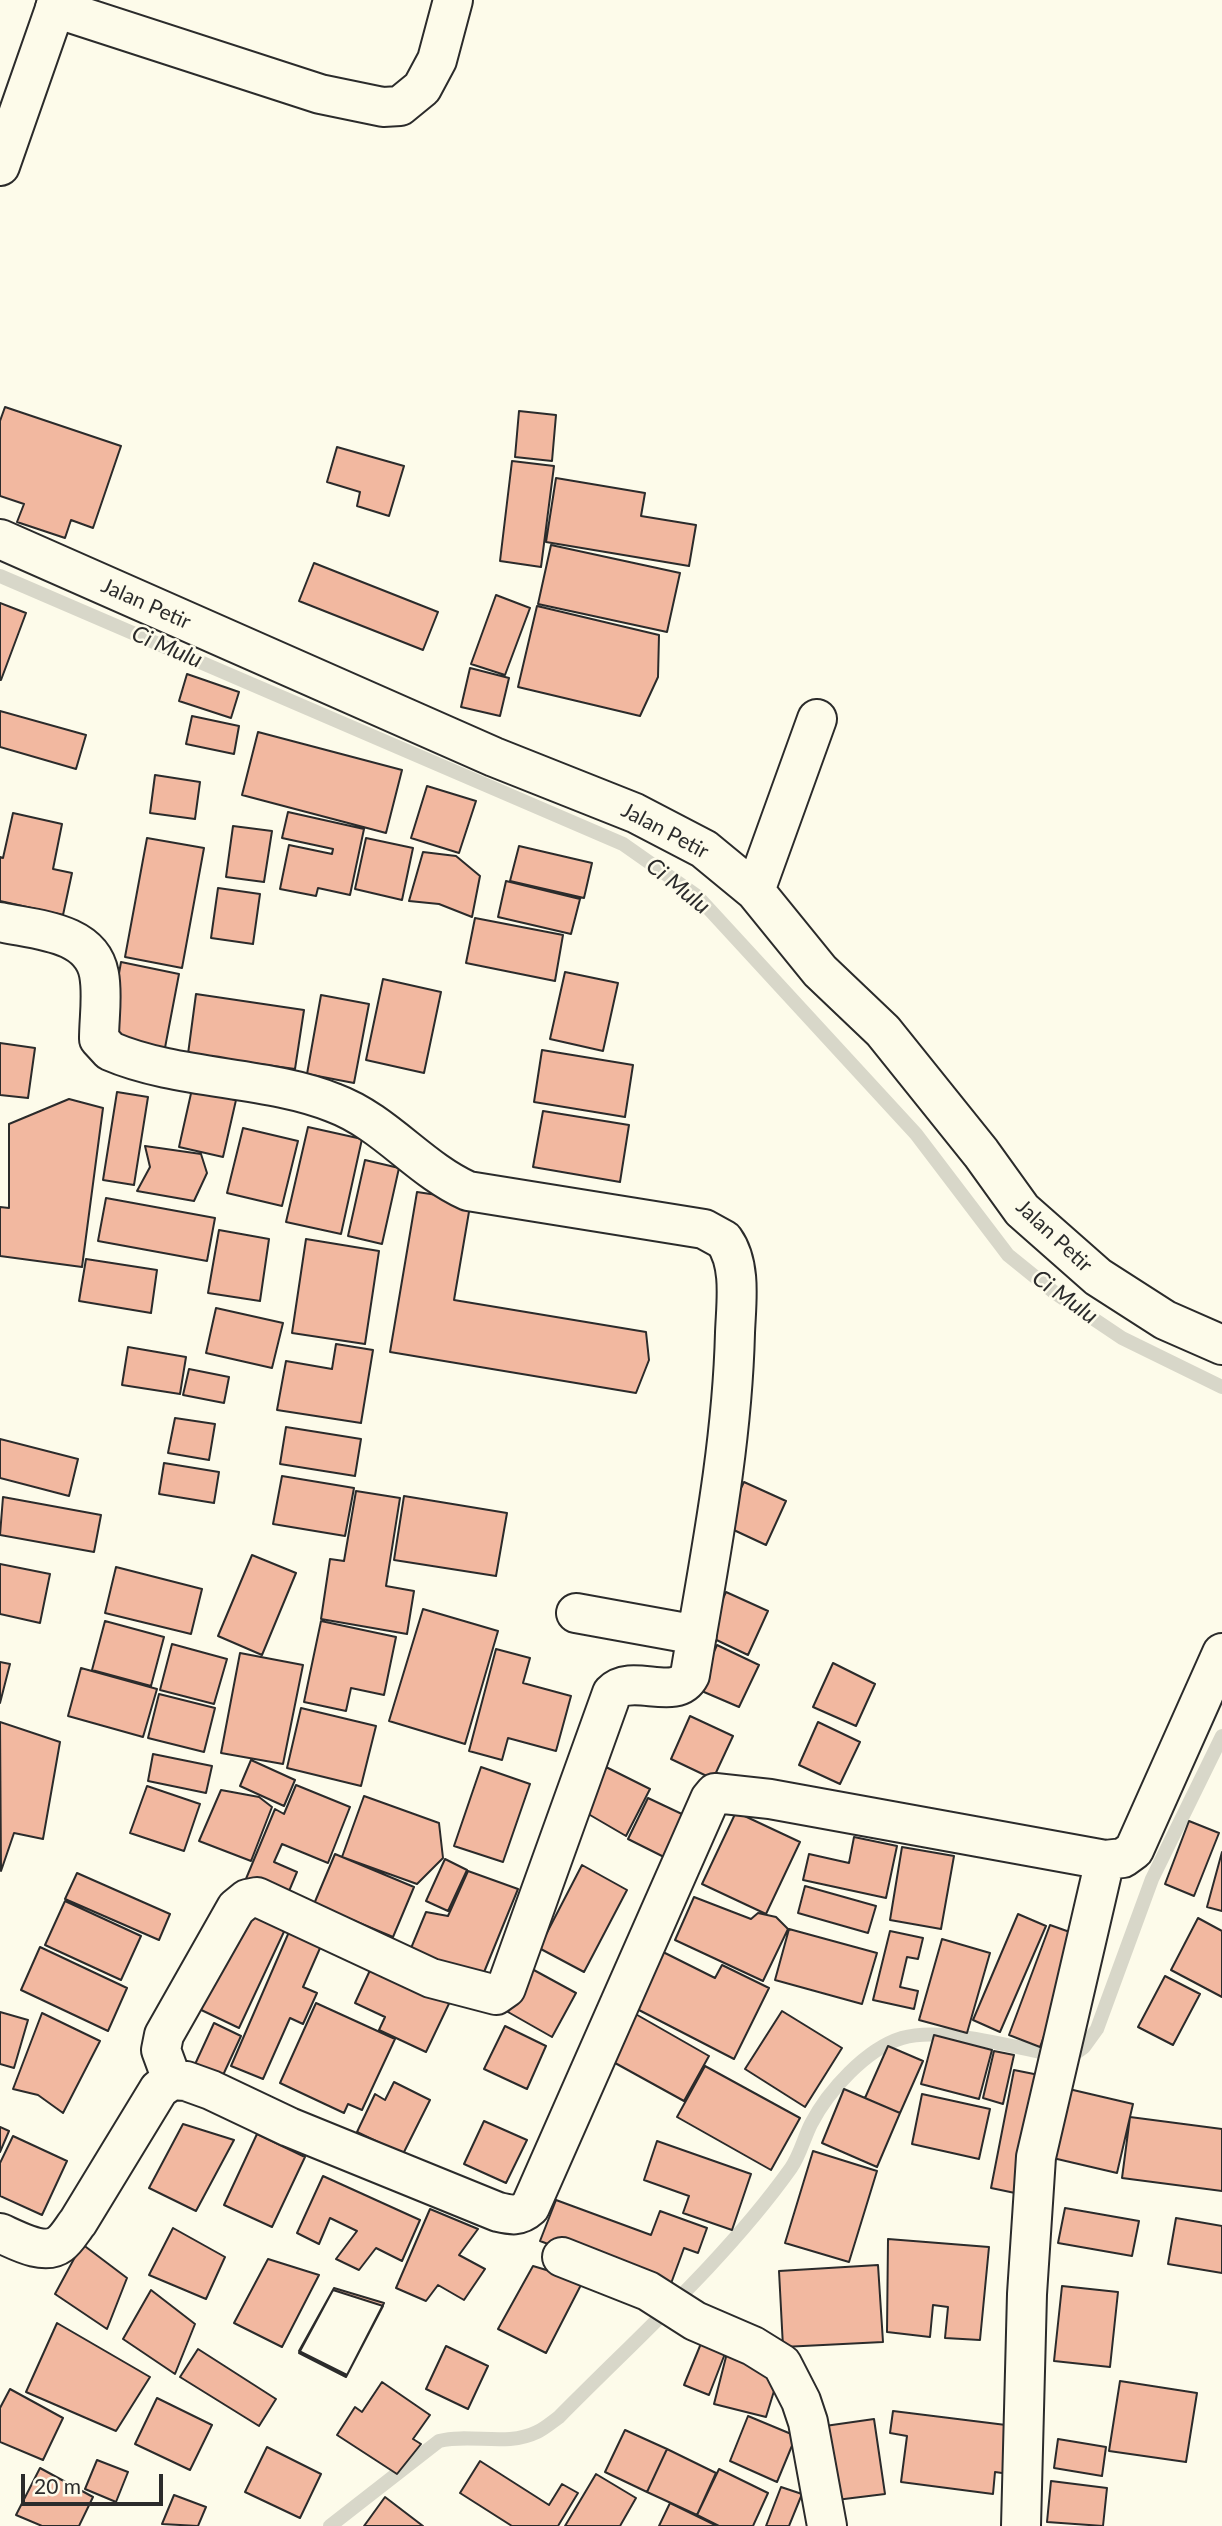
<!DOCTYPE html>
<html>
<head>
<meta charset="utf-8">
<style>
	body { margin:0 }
	#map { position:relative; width:1222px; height:2526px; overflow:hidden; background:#fdfbea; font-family:Lato,sans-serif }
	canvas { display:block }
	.scale { position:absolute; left:21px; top:2474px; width:142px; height:32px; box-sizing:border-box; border:4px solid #2b2b2b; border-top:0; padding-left:9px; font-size:21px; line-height:24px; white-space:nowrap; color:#2b2b2b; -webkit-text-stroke:5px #fdfbea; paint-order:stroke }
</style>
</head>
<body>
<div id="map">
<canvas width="1222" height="2526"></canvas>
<div class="scale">20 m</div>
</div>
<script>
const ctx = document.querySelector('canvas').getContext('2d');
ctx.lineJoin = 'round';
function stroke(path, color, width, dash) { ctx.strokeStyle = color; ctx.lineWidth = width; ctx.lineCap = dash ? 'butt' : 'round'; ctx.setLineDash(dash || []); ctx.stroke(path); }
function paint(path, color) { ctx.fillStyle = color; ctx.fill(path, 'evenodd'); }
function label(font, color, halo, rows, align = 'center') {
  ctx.font = font + ' Lato,sans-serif'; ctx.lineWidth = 5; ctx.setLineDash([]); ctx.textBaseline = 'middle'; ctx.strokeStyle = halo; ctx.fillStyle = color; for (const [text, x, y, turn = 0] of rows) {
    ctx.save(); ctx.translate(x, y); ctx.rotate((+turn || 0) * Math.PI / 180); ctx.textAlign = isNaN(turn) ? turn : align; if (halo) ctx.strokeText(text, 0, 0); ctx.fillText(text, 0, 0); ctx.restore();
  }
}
stroke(new Path2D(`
	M0,576L623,844L697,896L916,1134L1008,1255L1055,1293L1122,1338L1222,1387
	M330,2526L439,2441C471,2433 507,2447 537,2432C544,2429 552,2422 559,2417C637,2338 727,2258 791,2168C800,2155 804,2138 811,2124C828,2091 866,2049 902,2038C946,2025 1022,2051 1070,2057L1084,2047L1097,2029L1152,1879L1222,1736`), '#d8d7c9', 14);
const building = new Path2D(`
	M5,407L121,446L93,528L71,520L65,538L17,522L24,504L0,496V421Z
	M519,411L556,415L552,461L515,457Z
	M337,447L404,466L389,516L357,506L360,492L327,482Z
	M512,461L554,466L541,567L500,561Z
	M556,478L645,493L641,516L696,525L689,566L546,542Z
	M551,545L680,573L667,632L538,604Z
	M314,563L438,612L423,650L299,601Z
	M496,595L530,608L505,675L471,664Z
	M0,603L26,613L1,680H0Z
	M537,606L659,635L658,677L640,716L518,687Z
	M470,668L509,678L500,716L461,707Z
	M187,674L239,692L231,718L179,701Z
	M0,711L86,735L76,769L0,747Z
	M192,716L239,726L234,754L186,744Z
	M258,732L402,770L386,833L242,795Z
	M155,775L200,782L195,819L150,813Z
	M427,786L476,801L459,853L411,838Z
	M288,812L364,829L350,895L318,888L316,896L280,889L289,845L332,854L333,849L282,838Z
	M13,813L62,824L53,869L72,873L63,915L0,901V857L3,858Z
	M233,826L272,831L264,882L226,877Z
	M147,838L204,848L182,968L125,957Z
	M366,838L413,848L402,900L355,889Z
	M519,846L592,863L584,898L510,881Z
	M423,852L456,856L480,876L472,917L439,904L409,901Z
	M506,881L580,899L571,934L498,917Z
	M218,888L260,894L253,944L211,938Z
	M475,918L563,935L555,981L466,963Z
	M121,962L179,974L164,1053L107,1042Z
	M565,972L618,983L603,1051L550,1039Z
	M383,979L441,992L424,1073L366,1060Z
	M196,994L304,1010L295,1069L188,1054Z
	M321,995L369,1004L354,1083L307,1074Z
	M0,1043L35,1048L28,1098L0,1095Z
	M542,1050L633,1065L625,1117L534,1102Z
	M192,1089L236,1100L223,1157L179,1147Z
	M117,1092L148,1097L134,1185L103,1180Z
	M69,1099L103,1108L82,1267L0,1256V1207L9,1208V1124Z
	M543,1111L629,1125L620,1182L533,1167Z
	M308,1127L362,1139L341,1234L286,1222Z
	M243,1128L298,1141L282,1206L227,1193Z
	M145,1146L201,1154L207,1173L194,1201L137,1191L150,1167Z
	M365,1160L399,1168L382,1244L348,1236Z
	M417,1192L471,1200L454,1300L646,1332L649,1360L636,1393L390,1352Z
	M106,1198L215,1218L207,1261L98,1241Z
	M219,1230L269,1239L260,1301L208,1293Z
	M306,1239L379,1251L365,1344L292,1333Z
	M86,1259L157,1270L151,1313L79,1301Z
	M216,1308L283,1323L272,1368L206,1353Z
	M336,1344L373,1350L361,1423L277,1410L286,1361L332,1369Z
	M128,1347L186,1357L180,1394L122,1385Z
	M189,1369L229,1377L224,1403L183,1395Z
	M175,1418L215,1424L209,1460L168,1453Z
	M286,1427L361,1439L355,1476L280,1464Z
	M0,1439L78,1459L69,1496L0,1478Z
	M164,1463L219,1472L214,1503L159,1494Z
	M282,1476L354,1488L345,1536L273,1524Z
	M744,1482L786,1501L766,1545L723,1525Z
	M356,1491L400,1498L386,1586L414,1591L407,1634L321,1619L330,1559L344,1561Z
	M404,1496L507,1513L496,1576L394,1560Z
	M3,1497L101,1515L94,1552L0,1535Z
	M252,1555L296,1573L262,1655L218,1636Z
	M0,1564L50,1574L40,1623L0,1614Z
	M116,1567L202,1589L191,1634L105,1613Z
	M726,1592L768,1611L748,1655L706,1635Z
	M423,1609L498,1631L465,1744L389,1721Z
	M105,1621L164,1637L151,1686L92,1670Z
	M321,1621L396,1637L384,1695L351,1688L346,1711L304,1702Z
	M172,1644L227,1659L214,1704L160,1690Z
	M717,1645L759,1665L739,1707L697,1689Z
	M496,1649L530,1658L523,1683L571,1696L556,1751L508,1738L502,1760L469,1751Z
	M240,1653L303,1665L283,1764L221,1753Z
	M0,1662L10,1664L0,1703Z
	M833,1663L875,1684L856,1726L813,1707Z
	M81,1668L157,1689L143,1737L68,1716Z
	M159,1694L215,1708L204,1752L148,1738Z
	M301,1708L376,1726L361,1786L287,1768Z
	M690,1716L733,1736L713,1779L671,1759Z
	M0,1722L60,1742L43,1839L14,1833L1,1871Z
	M818,1722L860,1742L840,1784L799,1765Z
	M153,1754L212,1766L206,1793L148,1781Z
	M590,1759L650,1789L626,1836L578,1808Z
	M251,1760L295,1780L284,1806L240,1786Z
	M481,1767L530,1784L503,1862L454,1846Z
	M296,1785L350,1807L328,1863L282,1844L274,1862L297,1872L284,1903L243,1886L275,1809L284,1814Z
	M147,1786L200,1804L184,1851L130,1833Z
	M221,1790L259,1797L272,1807L251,1861L199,1841Z
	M364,1796L439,1823L443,1858L417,1884L342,1857Z
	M648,1798L684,1815L664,1857L628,1839Z
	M736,1812L800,1842L766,1914L702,1884Z
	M1189,1821L1219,1833L1194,1896L1165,1884Z
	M854,1837L897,1846L886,1898L803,1880L809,1854L849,1863Z
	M902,1847L954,1856L941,1929L890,1920Z
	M1222,1852V1911L1207,1907Z
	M335,1854L414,1887L393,1937L314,1904Z
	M445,1859L467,1870L448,1911L426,1901Z
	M582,1865L627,1890L584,1972L539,1948Z
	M468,1871L518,1889L480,1982L409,1953L426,1912L448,1916Z
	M77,1873L170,1914L159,1940L65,1899Z
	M805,1886L876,1906L868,1933L798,1913Z
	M694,1897L751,1919L758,1913L776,1917L788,1929L763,1981L675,1940Z
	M65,1901L141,1936L121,1980L45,1945Z
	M246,1904L289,1921L239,2028L195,2007Z
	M1018,1914L1046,1926L1000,2032L973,2020Z
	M1198,1918L1222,1931V1997L1171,1970Z
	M292,1925L324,1939L303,1987L317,1993L303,2024L290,2018L263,2079L231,2066Z
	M1050,1925L1081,1936L1040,2047L1009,2035Z
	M789,1929L877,1953L862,2004L775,1980Z
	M890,1931L923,1938L918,1959L907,1957L900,1987L918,1991L914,2009L873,2000Z
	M942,1939L990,1953L967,2033L919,2020Z
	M40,1947L127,1988L108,2031L21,1990Z
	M663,1952L715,1978L722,1965L769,1988L734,2059L635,2008Z
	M377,1955L455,1991L426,2052L379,2030L385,2017L355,2003Z
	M532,1969L576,1993L552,2037L508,2012Z
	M1165,1976L1200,1994L1173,2045L1138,2027Z
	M316,2003L395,2039L362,2110L348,2104L344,2113L280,2083Z
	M782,2011L842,2048L805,2107L745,2069Z
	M0,2012L28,2020L14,2068L0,2064Z
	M632,2012L709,2056L684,2101L606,2058Z
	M42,2013L100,2041L63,2113L38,2095L13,2089Z
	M214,2023L241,2036L218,2086L191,2073Z
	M505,2026L546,2046L527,2089L484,2069Z
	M934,2035L992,2050L979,2099L921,2084Z
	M888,2046L923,2061L900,2113L865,2098Z
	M994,2051L1014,2055L1003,2104L983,2098Z
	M705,2066L800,2118L771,2170L677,2117Z
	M1014,2070L1039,2075L1015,2193L991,2188Z
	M394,2082L430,2100L403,2154L357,2132L375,2094L385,2100Z
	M1056,2086L1133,2104L1117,2173L1040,2155Z
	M844,2089L900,2113L877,2167L822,2143Z
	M922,2094L990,2109L979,2159L912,2144Z
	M1130,2117L1222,2129V2191L1122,2178Z
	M484,2121L527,2140L506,2183L464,2164Z
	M183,2124L234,2140L196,2211L149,2188Z
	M0,2127L9,2131L0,2152Z
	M257,2134L305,2157L272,2227L224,2205Z
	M13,2136L67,2161L42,2215L0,2196V2163Z
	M657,2141L751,2174L732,2230L683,2213L689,2196L644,2180Z
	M813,2151L877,2171L849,2262L785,2243Z
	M323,2176L420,2220L402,2261L376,2248L359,2270L336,2259L357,2231L330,2218L319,2244L297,2233Z
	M556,2200L651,2235L660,2211L707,2228L698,2253L684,2248L669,2289L540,2241Z
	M1065,2208L1139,2221L1132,2256L1058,2243Z
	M430,2209L478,2229L459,2255L485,2269L464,2300L438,2285L426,2301L396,2288Z
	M1176,2218L1222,2226V2273L1168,2264Z
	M173,2228L225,2257L206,2299L149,2275Z
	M888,2239L989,2247L980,2340L945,2338L948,2307L933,2305L930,2337L887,2332Z
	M82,2244L127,2278L107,2329L55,2294Z
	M268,2259L319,2275L282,2347L234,2323Z
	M878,2265L883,2342L783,2347L779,2271Z
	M533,2266L583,2281L546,2353L498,2329Z
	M1062,2286L1118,2292L1110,2367L1054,2361Z
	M334,2288L384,2303L347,2375L299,2351Z
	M151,2290L195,2324L175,2374L123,2339Z
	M333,2290L383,2306L346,2377L299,2353Z
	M57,2323L150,2377L116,2431L26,2392Z
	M702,2341L726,2351L709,2395L684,2385Z
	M446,2346L488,2366L468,2409L426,2389Z
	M198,2349L276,2399L259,2426L180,2377Z
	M728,2349L782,2365L766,2417L714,2404Z
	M1120,2381L1197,2393L1186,2462L1109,2451Z
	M382,2382L430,2415L413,2439L421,2444L397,2474L337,2435L355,2407L362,2412Z
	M10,2389L63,2418L43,2460L0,2442V2408Z
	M157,2398L212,2425L190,2470L135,2444Z
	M893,2411L1014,2426L1009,2474L995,2472L993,2494L901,2482L907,2436L890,2433Z
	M748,2416L796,2436L777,2482L730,2461Z
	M874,2419L885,2494L828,2501L818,2427Z
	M625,2430L667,2449L647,2492L605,2472Z
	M1058,2439L1106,2447L1102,2476L1054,2468Z
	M267,2447L321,2474L300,2518L245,2492Z
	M667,2449L716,2473L697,2515L647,2492Z
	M97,2460L128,2472L116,2502L85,2489Z
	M480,2461L549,2505L562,2484L578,2493L558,2526H512L460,2493Z
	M40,2468L93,2497L79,2526H42L16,2515Z
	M719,2469L768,2493L753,2526H719L697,2515Z
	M596,2474L636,2498L620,2526H565Z
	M1051,2481L1107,2488L1103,2526L1047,2522Z
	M781,2487L802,2494L789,2526H766Z
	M174,2495L206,2507L198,2526L162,2524Z
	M385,2497L423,2526H364Z
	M670,2503L717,2526H659Z`);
paint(building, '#f2b8a0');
stroke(building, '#2b2b2b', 2);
const minor = new Path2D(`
	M55,8L320,94L383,107L400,106L422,88L437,60L453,0
	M0,539L494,757L635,813L704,849L755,891L820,971L883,1031L981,1153L1022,1210L1098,1277L1165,1320L1222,1345
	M755,891L817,719
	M0,922C35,930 91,931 99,974C103,995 99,1018 99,1039L110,1051C177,1080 268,1076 334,1103C385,1122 419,1169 468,1191L704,1229L724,1240C742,1265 736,1304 735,1333C732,1449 709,1561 690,1675C676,1703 632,1672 612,1693L506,1988L496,1995L431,1978L257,1897L247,1899L236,1908L164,2035L161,2050L172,2080
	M576,1613L697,1635
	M0,2233C16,2240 44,2256 60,2244C67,2239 73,2228 78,2222L159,2089L172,2080L186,2081L211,2090L289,2127L498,2212C511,2215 519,2217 530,2207L710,1799L715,1793L770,1799L1105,1860L1123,1858L1134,1850L1222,1653
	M562,2257L648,2291L695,2321L753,2346L782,2364L801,2401L808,2422L827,2526
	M1021,2526L1027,2294L1036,2157L1105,1860`);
const major = new Path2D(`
	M0,166L58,0`);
stroke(minor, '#2b2b2b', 42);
stroke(major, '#2b2b2b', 42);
stroke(minor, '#fdfbea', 38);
stroke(major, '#fdfbea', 38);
label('21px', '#2b2b2b', '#fdfbea', [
	["Jalan Petir",146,604,24],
	["Jalan Petir",665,831,28],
	["Jalan Petir",1054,1236,43]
]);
label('italic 23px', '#2b2b2b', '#fdfbea', [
	["Ci Mulu",167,647,23],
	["Ci Mulu",678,886,39],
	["Ci Mulu",1065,1297,36]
]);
</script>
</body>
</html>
